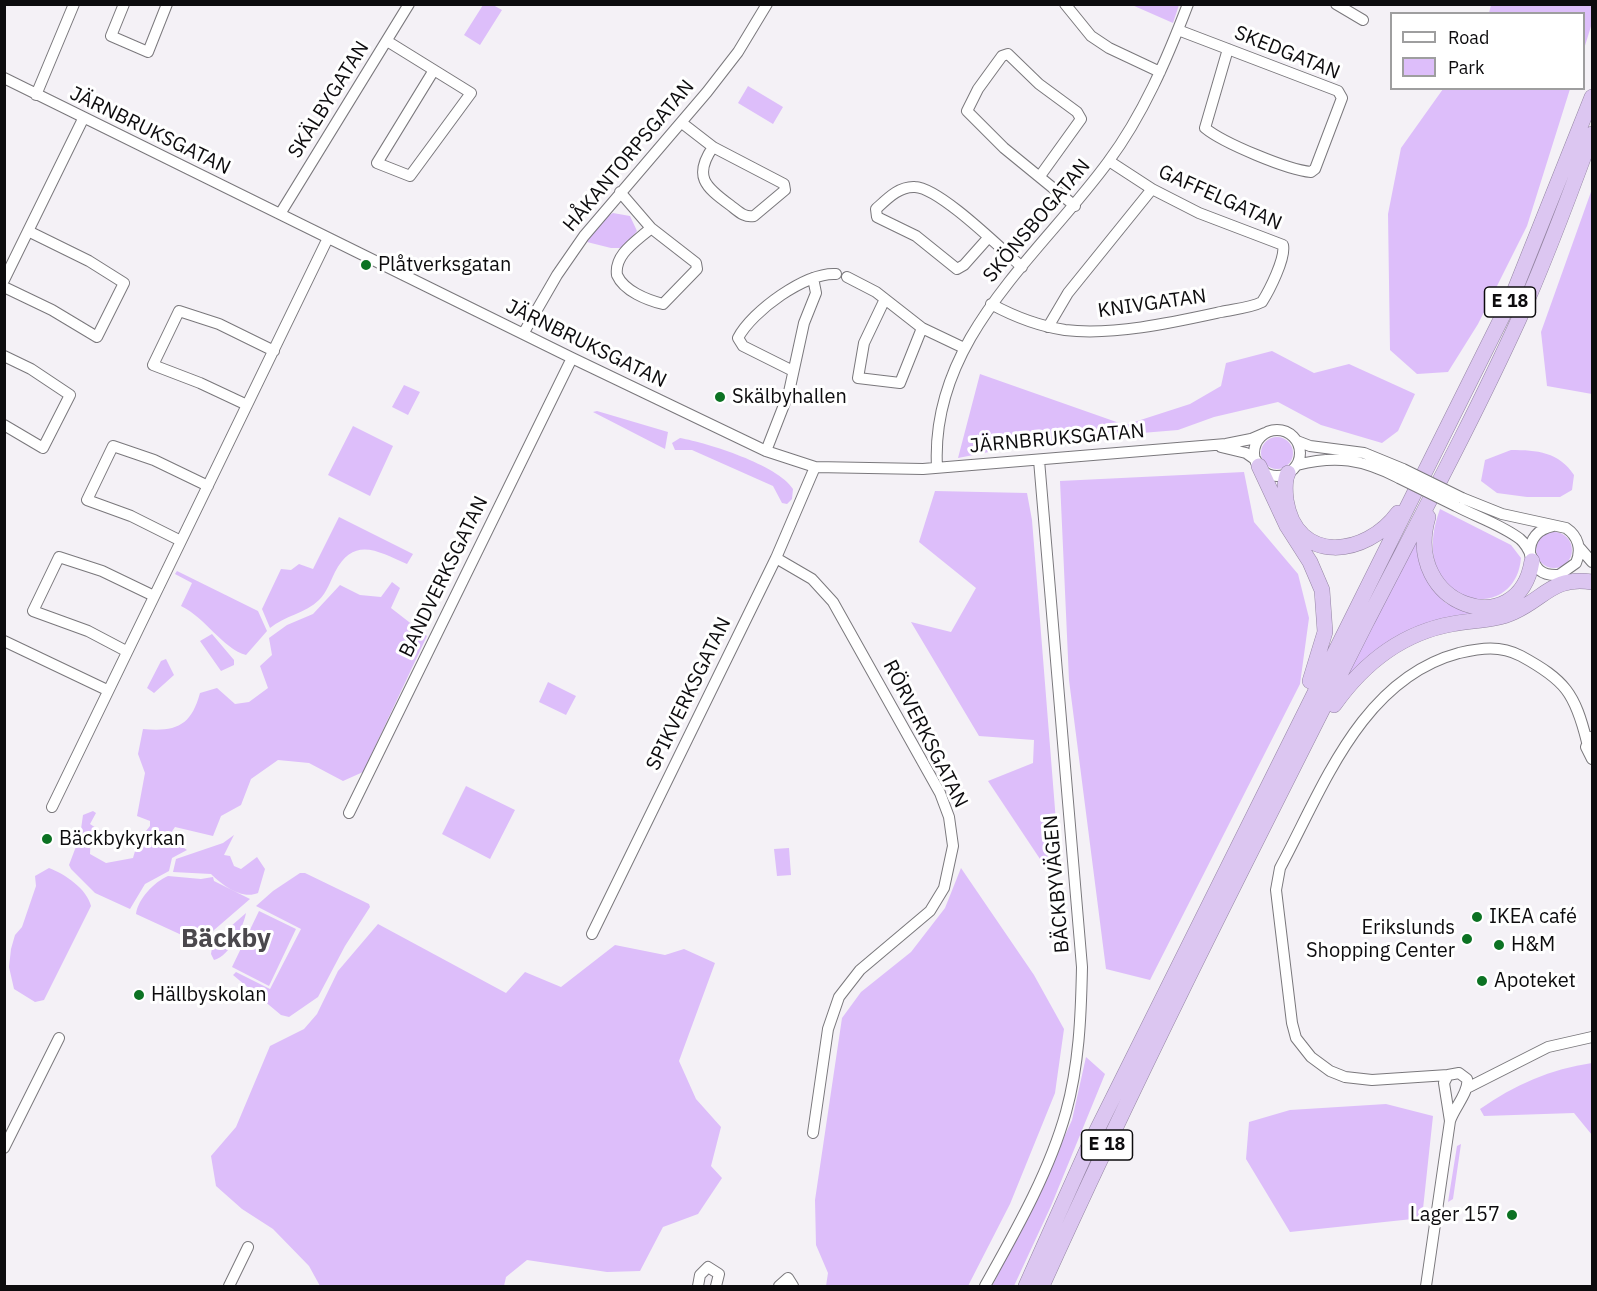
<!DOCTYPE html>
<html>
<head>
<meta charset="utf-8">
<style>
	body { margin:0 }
	#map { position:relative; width:1597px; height:1291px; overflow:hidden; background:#f4f1f6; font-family:"IBM Plex Sans",sans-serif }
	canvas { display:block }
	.frame { position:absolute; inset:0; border:6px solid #0d0c0e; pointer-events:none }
	.legend { position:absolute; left:1390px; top:12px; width:195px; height:78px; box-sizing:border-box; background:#fff; border:2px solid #9e9e9f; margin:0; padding:8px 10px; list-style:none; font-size:18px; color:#0d0c0e }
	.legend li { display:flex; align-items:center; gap:12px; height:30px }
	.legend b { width:30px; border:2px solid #9e9e9f }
</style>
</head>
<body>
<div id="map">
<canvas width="1597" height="1291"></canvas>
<div class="frame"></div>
<ul class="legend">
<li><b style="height:8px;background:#fff"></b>Road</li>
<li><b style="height:16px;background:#ddbefa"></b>Park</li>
</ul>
</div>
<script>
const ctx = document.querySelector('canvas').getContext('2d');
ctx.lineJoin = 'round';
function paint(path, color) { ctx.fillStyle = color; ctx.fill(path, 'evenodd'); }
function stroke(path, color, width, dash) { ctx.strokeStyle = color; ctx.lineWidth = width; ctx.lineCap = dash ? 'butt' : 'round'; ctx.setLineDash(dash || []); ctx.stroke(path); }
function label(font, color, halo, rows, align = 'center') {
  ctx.font = font + ' "IBM Plex Sans",sans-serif'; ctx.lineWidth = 6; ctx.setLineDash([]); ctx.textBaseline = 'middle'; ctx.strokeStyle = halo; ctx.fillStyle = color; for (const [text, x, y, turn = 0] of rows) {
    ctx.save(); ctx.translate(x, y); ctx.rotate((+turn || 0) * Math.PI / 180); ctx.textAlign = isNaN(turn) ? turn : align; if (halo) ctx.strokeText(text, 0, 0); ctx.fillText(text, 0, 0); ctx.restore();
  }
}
paint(new Path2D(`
	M483,5H493L502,10L480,45L464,35Z
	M1132,5L1179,4V5L1173,23Z
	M1491,5H1592V23L1584,49V14L1489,13Z
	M748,86L783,107L773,124L738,103Z
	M1443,89H1570L1527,226L1478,324L1448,372L1417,374L1390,350L1388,214L1401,148Z
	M1592,189V394L1547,386L1541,332Z
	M613,213L630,216L637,231L624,248H611L587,242L600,221Z
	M1272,351L1314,373L1349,364L1415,394L1398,431L1382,443L1321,425L1278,402L1214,417L1178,430L1045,441L958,458L980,374L1125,425L1190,404L1221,386L1226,363Z
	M404,385L420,392L408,415L392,407Z
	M597,411L668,432L665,449L593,412Z
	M353,426L393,446L370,496L328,475Z
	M1261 453a16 16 0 1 1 32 0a16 16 0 1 1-32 0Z
	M680,438C708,443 778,465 793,489L792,499L787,504L782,503L773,486L692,450H675L672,443Z
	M1511,450C1537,450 1559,452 1574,475L1572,490L1560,497H1527L1497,493L1481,481L1485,460Z
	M1244,472L1254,522L1298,574L1309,618L1300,684L1150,980L1106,969L1069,680L1060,481Z
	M935,491L1027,493L1032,520L1060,872L1050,874L988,781L1033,763L1034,740L979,736L911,622L951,632L976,588L919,542Z
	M1440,509L1511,545L1521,558C1515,629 1404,605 1440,509Z
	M339,517L413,554L407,564C379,552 354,535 335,572C330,582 327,592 319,600C306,613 284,616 270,628L262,609L281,569L291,570L299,564L313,569Z
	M1536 550a18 18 0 1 1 36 0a18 18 0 1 1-36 0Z
	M1420,533L1427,579L1435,592L1446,603L1465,610L1526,592L1527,593L1510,607L1447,620L1344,682Z
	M177,571L258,611L267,631L246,655C222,648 206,618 181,606L192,583L175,574Z
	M392,582L400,588L391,608L427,636L363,772L343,781L309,763L278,760L251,779L241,805L221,816L213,836L175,827L168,837L187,850L172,858L169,871L145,884L130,909L95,893L71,869L69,865L80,836L83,815L93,811L96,813L90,824L96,828L91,832L90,854L106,863L133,858L138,841L150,826V821L137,816L145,773L138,754L143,729C176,732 191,726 200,693L217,688L235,704L249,702L268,688L260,666L272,655L269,638L287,625L313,614L340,585L360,595L381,597Z
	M212,634L234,660V665L221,671L200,641Z
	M166,659L174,675L154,693L147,688L161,661Z
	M548,682L576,696L566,715L539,702Z
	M466,786L515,810L490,859L442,834Z
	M234,835L224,855L230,856L234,866L241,869L257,857L265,869L258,893C242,900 222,885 211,874L173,872L176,859L223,843Z
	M789,848L791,875L777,876L774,849Z
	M49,868C65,874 87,889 91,906L44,1000L35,1002L14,989L9,967L11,949L15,935L22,927L36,886L35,876Z
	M961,868L1034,975L1064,1029L1055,1093L1010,1204L968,1286H826L828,1273L816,1245L815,1200L842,1018L861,992L911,952L945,908Z
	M300,873H305L369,904L370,907L345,946L318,997L289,1017L281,1015L233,975L236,972L270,989L301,929L256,906L273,891Z
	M168,876L201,879L213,877L214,881L250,899L199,943L136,914C138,899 154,882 168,876Z
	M259,911L296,929L269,986L232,967Z
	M246,913C243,928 230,956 214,960L211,954L213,942Z
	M378,924L506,993L525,972L561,987L615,945L665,955L684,949L715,963L679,1061L696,1099L721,1127L711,1166L722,1178L698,1214L663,1227L640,1271L607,1272L527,1260L506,1277L504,1286H320L309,1266L273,1229L242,1209L216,1186L211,1156L236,1127L270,1046L304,1029L317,1014L338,971Z
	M1086,1057L1105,1074L1051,1206L1014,1286H992L1034,1203L1072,1120Z
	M1592,1063V1135L1574,1113L1484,1116L1480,1109C1514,1085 1551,1069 1592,1063Z
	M1386,1104L1433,1116L1422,1218L1290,1232L1246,1159L1249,1122L1290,1110Z
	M1461,1144L1453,1199L1448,1202L1457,1146Z`), '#ddbefa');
const minor = new Path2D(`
	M124,4L111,36L148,52L167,4
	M1065,4L1091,36L1109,48L1160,72
	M1336,4L1363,20
	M1178,30L1338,91L1342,98L1315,169L1311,172C1288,170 1223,143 1205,128L1228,49
	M387,41L471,93L410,176L377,163L434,70
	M4,78L572,358L766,451L815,467L923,469L1226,444L1251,439L1265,433
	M36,95L74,4
	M682,123L713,147L784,184L785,190L754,216C744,218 738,211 730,205C705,187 693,176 713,147
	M1040,176L1081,119L1077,112L1039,84L1008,54L1002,56L978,89L967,111L1004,148L1075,206
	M620,192L651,228L696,263L697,269L663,304C647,300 624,291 617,275C614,254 637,241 651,228
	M280,214L409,4
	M988,238L964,265L957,269L916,236L877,217L876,209C887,199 899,186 915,187C940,188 1001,249 1022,267
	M847,277L876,292L922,328L964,348
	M4,280L83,119
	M4,287L52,310L97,337L124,283L89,261L28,231
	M885,299L864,343L858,378L900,383L922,328
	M991,304C1015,317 1038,326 1065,330C1113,336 1175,322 1221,312C1235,309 1250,308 1262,302C1269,291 1286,258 1283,245L1199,213L1152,189L1109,161
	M1048,327L1068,293L1152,189
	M523,334L557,275L584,236L707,92L738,52L767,4
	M4,356L31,369L70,395L43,448L4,425
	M793,371L743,346L738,338C752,311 806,272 836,274
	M247,405L200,383L153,365L179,311L219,324L274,351
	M1254 453a23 23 0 1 1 46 0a23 23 0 1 1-46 0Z
	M1297,441L1310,446L1364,453L1403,469
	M1221,447L1246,453L1256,460
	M766,451L789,392L804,323L816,293L813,278
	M1297,465C1336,455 1362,459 1399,478
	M937,467C930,339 1039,256 1108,162C1143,115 1167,59 1188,4
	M1456,506C1477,517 1502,525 1520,539C1537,553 1528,577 1559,575L1576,563C1582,549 1578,536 1566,528L1502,514L1462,498
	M181,541L131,516L87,500L113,446L154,460L208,486
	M1579,547L1592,562
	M1530,555C1529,539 1538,529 1553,526
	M776,558L812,579L833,602L940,793L949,817L953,846L944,888L930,911L860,970L839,997L828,1029L813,1133
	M4,641L107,690
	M126,651L88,631L33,611L59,557L102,571L154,596
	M1590,737L1586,747L1592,759
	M52,807L328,238
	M349,813L572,358
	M592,934L776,558L815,467
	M1448,1075L1372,1080L1345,1077L1330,1071L1311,1057L1296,1038L1292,1023L1276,890L1280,868C1323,788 1361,679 1459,653C1481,648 1500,645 1521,656C1565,680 1575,693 1587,742
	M1467,1088L1548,1047L1592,1037
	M4,1148L59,1038
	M229,1286L248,1247
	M698,1286L700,1275L708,1267L719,1274L716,1286
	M779,1286L788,1278L793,1286
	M985,1286C1015,1232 1049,1173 1066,1112C1079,1065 1081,1017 1082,967L1039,460
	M1426,1286L1450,1121C1454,1108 1470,1091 1467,1079L1459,1073L1448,1075L1444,1083L1450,1121`);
const highway = new Path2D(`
	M1259,466L1287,526L1310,562L1322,590L1325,632L1310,681
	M1288,473C1284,481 1285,491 1286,500C1296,565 1366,557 1398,513
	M1428,517C1402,607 1519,644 1532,561
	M1334,705C1363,664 1402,633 1452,624C1472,620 1495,621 1514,612C1545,598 1553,576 1592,582
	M1026,1286L1087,1150L1512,297L1592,97
	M1042,1286C1143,1062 1255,843 1366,623C1418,522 1472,422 1519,319C1546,259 1569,197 1592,134`);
stroke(minor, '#7a787c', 12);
stroke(highway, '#9485a2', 16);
stroke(minor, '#fff', 10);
stroke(highway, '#dcc6f1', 15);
const minorBridge = new Path2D(`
	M1403,469L1462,498
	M1399,478L1456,506`);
stroke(minorBridge, '#7a787c', 12, []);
stroke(minorBridge, '#fff', 10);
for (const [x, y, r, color] of [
	[366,265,6,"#0c7223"],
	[720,397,6,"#0c7223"],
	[47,839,6,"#0c7223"],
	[1477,917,6,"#0c7223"],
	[1467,939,6,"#0c7223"],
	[1499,945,6,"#0c7223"],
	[1482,981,6,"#0c7223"],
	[139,995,6,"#0c7223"],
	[1512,1215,6,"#0c7223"]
]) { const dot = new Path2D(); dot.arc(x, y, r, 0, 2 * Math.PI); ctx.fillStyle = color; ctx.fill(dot); stroke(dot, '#fff', 2); }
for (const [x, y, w] of [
	[1510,302,51],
	[1107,1145,51]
]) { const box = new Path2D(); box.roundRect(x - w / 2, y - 15, w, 30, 4.5); ctx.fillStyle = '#fff'; ctx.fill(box); stroke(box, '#0d0c0e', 1.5); }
label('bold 18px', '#0d0c0e', null, [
	["E 18",1510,302],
	["E 18",1107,1145]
]);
label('20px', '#0d0c0e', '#fff', [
	["SKEDGATAN",1287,53,22],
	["SKÄLBYGATAN",329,100,-58],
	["JÄRNBRUKSGATAN",150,131,26],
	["HÅKANTORPSGATAN",629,156,-50],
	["GAFFELGATAN",1220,198,24],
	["SKÖNSBOGATAN",1037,221,-50],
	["KNIVGATAN",1152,304,-8],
	["JÄRNBRUKSGATAN",586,344,26],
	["JÄRNBRUKSGATAN",1057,439,-5],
	["BANDVERKSGATAN",444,577,-64],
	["SPIKVERKSGATAN",689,694,-64],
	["RÖRVERKSGATAN",925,734,63],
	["BÄCKBYVÄGEN",1057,884,-95]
]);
label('20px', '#0d0c0e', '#fff', [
	["Plåtverksgatan",378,265],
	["Skälbyhallen",732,397],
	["Bäckbykyrkan",59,839],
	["IKEA café",1489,917],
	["Erikslunds",1455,928,"right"],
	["Shopping Center",1455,951,"right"],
	["H&M",1511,945],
	["Apoteket",1494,981],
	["Hällbyskolan",151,995],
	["Lager 157",1500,1215,"right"]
], 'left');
label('bold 26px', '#4b494d', '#fff', [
	["Bäckby",226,939]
]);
</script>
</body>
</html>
